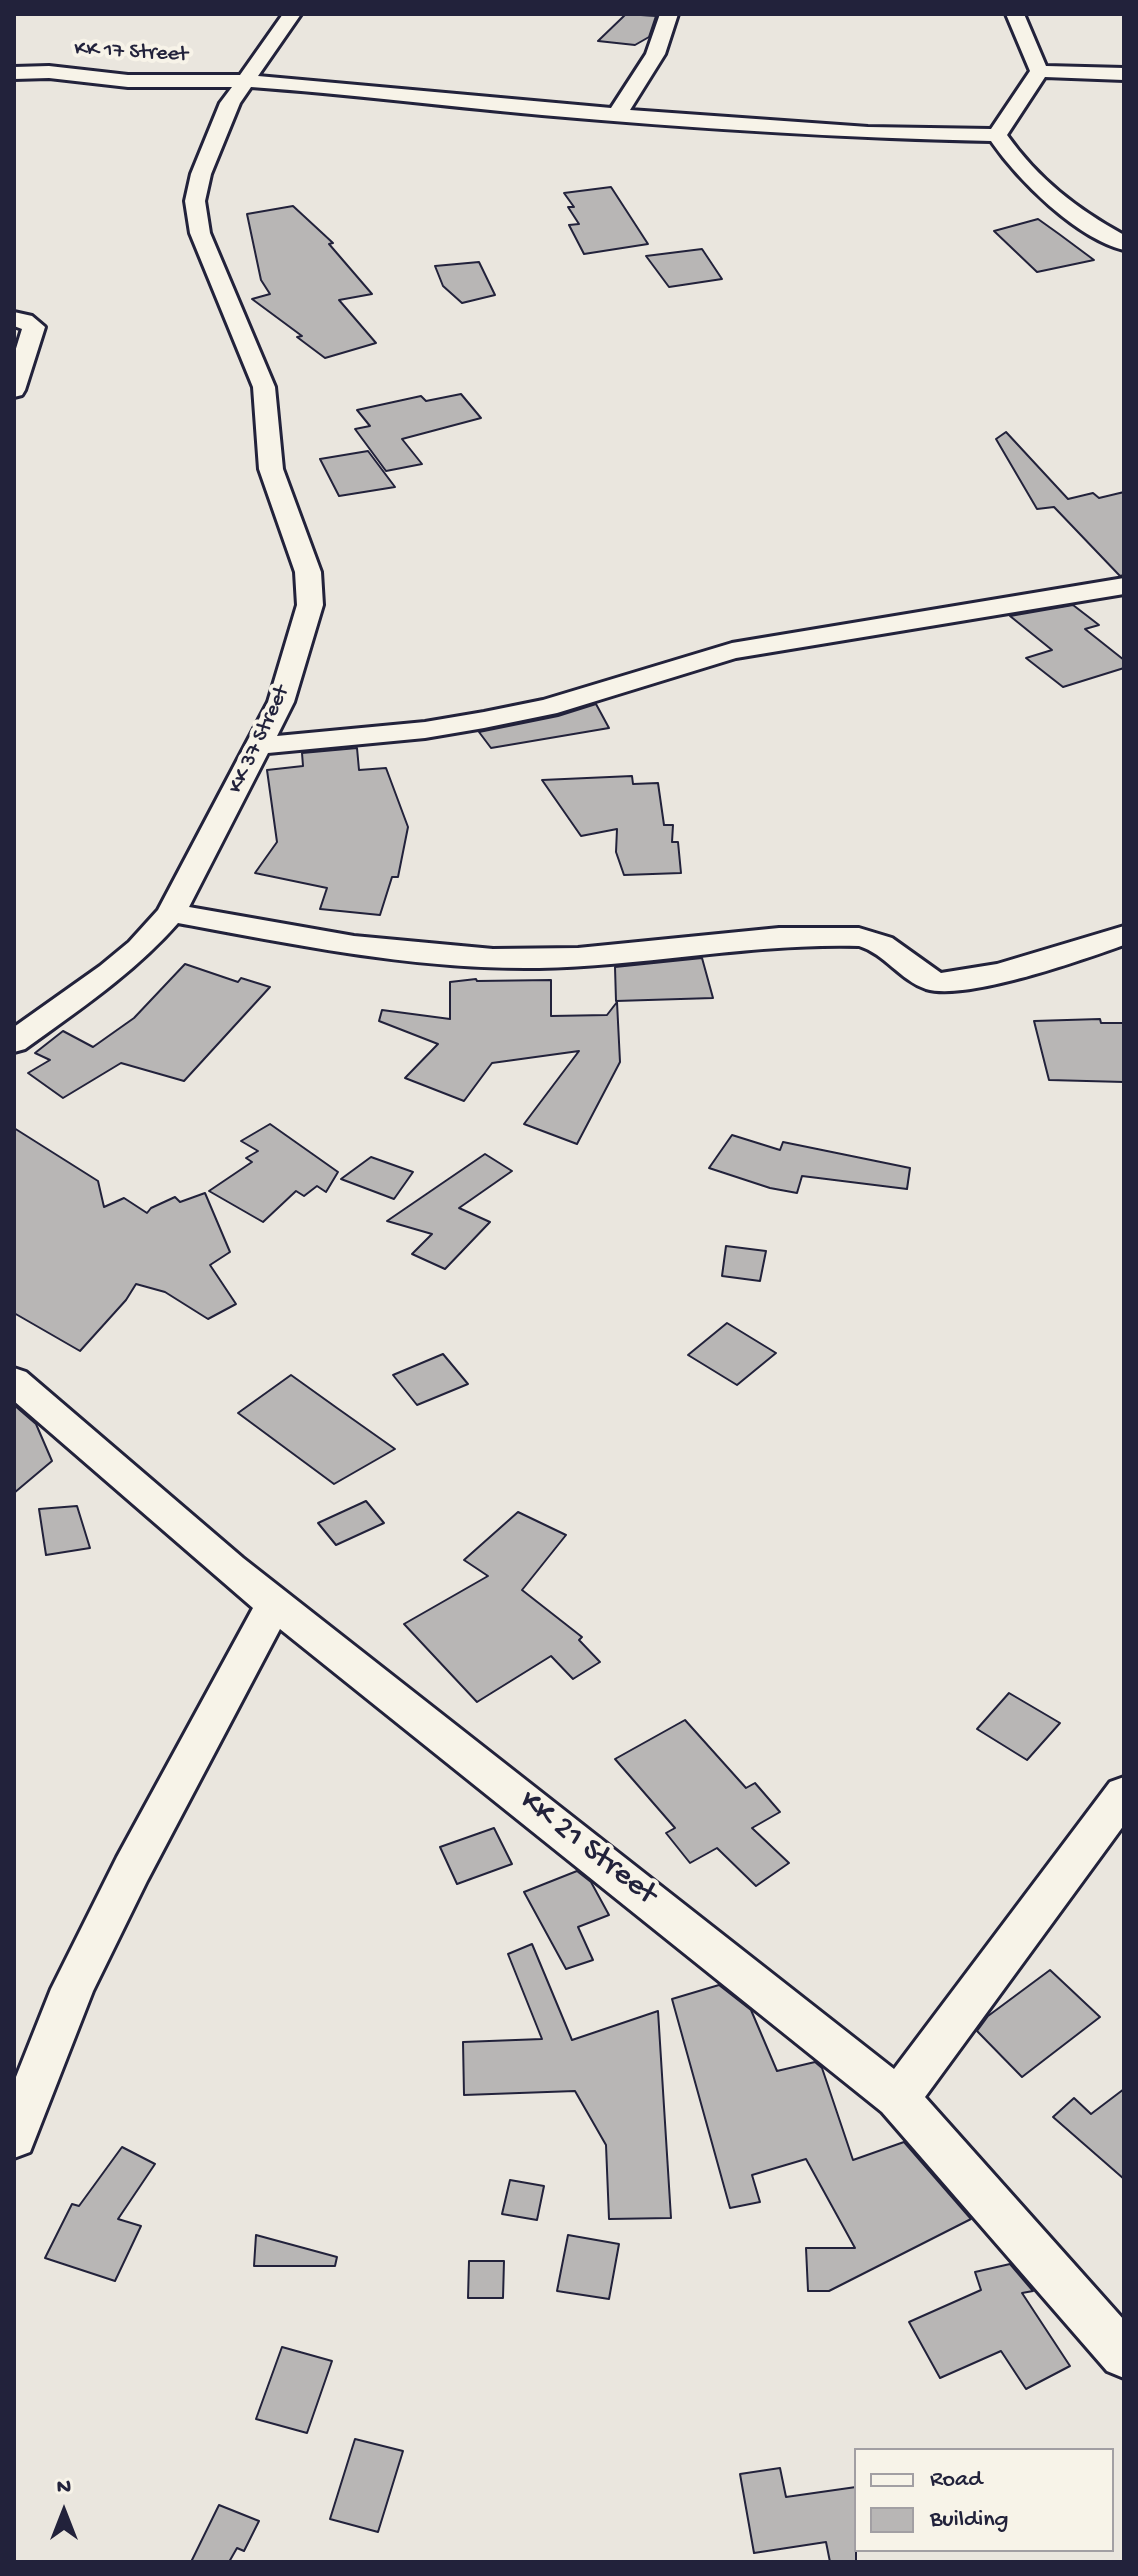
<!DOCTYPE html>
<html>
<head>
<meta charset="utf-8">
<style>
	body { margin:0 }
	#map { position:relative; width:1138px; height:2576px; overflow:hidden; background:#eae6de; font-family:"Gochi Hand",sans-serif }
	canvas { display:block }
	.frame { position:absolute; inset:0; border:16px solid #22223b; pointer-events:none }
	.legend { position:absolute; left:854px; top:2448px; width:260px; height:104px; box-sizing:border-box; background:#f7f3e8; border:2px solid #a29fa3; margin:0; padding:10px 14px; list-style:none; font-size:24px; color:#22223b }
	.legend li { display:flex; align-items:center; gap:16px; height:40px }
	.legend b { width:40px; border:2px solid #a29fa3 }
	.north { position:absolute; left:24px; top:2472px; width:80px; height:80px; -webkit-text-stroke:6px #f7f3e8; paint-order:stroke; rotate:0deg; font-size:22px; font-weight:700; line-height:32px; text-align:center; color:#22223b }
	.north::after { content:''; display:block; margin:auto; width:28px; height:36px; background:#22223b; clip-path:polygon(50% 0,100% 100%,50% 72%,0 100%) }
</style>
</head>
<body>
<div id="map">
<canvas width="1138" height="2576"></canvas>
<div class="frame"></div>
<ul class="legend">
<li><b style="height:10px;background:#f7f3e8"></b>Road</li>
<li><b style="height:22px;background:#b8b6b5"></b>Building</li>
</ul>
<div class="north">N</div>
</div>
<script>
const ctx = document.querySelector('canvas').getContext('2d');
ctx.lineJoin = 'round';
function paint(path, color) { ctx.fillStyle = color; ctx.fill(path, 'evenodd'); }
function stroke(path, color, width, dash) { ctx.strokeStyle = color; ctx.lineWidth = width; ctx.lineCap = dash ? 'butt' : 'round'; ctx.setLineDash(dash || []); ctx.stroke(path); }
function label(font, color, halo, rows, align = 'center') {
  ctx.font = font + ' "Gochi Hand",sans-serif'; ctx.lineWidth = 8; ctx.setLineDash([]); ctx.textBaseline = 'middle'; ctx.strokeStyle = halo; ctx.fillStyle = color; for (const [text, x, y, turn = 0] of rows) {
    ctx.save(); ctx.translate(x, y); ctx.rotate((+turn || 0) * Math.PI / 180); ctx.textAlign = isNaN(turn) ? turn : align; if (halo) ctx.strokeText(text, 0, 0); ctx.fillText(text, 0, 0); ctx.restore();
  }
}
const building = new Path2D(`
	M626,14L656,16L649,37L635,45L598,41Z
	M611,187L648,244L584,254L569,225L579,224L568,207H574L564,193Z
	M293,206L333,243L329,244L372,294L339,300L376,343L325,358L297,337L302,336L252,299L270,294L261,280L247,214Z
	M1038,219L1059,234L1094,260L1037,272L994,231Z
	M702,249L722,279L669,287L646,256Z
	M479,262L495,295L462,303L443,286L435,266Z
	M461,394L481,418L402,439L422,464L386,471L355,429L370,426L357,410L421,396L426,401Z
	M1006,432L1068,499L1093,493L1099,498L1124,492V575L1120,576L1054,507L1037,509L996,439Z
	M368,451L395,487L339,496L320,459Z
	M1073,605L1099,625L1085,629L1124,660V668L1063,687L1026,658L1052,650L1010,616Z
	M596,704L609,728L491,748L479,732L558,716Z
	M357,748L359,770L386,768L408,827L398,877H392L380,915L320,909L327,888L255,873L277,842L267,770L303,766L302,753Z
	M632,776L633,784L658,783L664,825H673L672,842H678L681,873L624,875L616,852L617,829L581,836L542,780Z
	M702,958L713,998L616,1001L615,967Z
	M185,964L238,982L241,978L270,987L184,1081L121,1063L63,1098L28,1073L50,1060L35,1053L63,1031L93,1047L134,1018Z
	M476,979L477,981L551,980V1016L607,1015L617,1002L620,1062L577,1144L524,1124L579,1051L492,1063L464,1101L405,1078L438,1044L379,1021L382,1010L450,1019V982Z
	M1100,1019L1101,1023H1124V1082L1049,1080L1034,1021Z
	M270,1124L338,1172L326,1192L317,1186L304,1196L296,1191L263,1222L209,1191L252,1162L246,1158L258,1151L241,1141Z
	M14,1128L98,1181L104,1207L124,1198L147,1213L151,1208L175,1197L180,1202L205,1193L230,1252L210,1265L236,1304L208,1319L165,1292L136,1284L126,1300L80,1351L14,1313Z
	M732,1135L780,1150L783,1142L910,1168L907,1189L802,1176L797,1193L770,1188L709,1168Z
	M485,1154L512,1171L459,1208L490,1222L445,1269L412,1254L432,1234L387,1221Z
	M371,1157L413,1172L394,1199L341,1179Z
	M726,1246L766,1251L760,1281L722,1276Z
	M727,1323L776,1353L737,1385L688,1355Z
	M443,1354L468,1384L417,1405L393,1375Z
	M291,1375L337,1408L395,1449L334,1484L238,1413Z
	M14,1405L36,1424L52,1461L14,1493Z
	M366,1501L384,1523L336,1545L318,1523Z
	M77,1506L90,1548L46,1555L39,1509Z
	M518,1512L566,1535L522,1590L582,1637L579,1640L600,1662L573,1679L551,1656L477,1702L404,1624L488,1576L464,1560Z
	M1009,1693L1060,1723L1027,1760L977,1729Z
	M685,1720L746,1788L755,1783L780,1812L752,1828L789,1863L756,1886L717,1848L690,1863L666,1833L675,1828L615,1759Z
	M494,1828L512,1864L457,1884L440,1847Z
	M577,1871L591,1882L609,1915L578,1927L593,1960L566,1969L524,1892Z
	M532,1944L572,2040L658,2011L671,2218L609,2219L606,2145L575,2091L464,2095L463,2042L542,2039L508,1954Z
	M1050,1970L1100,2017L1022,2077L977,2031L988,2016Z
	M719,1985L751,2010L777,2071L815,2062L822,2068L853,2160L904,2142L971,2219L829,2291H808L806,2248H855L806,2159L752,2175L760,2202L730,2208L672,1999Z
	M1124,2089V2179L1053,2117L1074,2098L1091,2114Z
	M122,2147L155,2164L118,2219L141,2226L115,2281L45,2258L72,2204L79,2206Z
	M510,2180L544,2186L537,2220L502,2214Z
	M256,2235L337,2257L335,2266H254Z
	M568,2235L619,2244L609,2299L557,2291Z
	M469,2261H504L503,2298H468Z
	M1010,2264L1033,2291L1022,2293L1070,2366L1026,2389L1001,2351L940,2378L909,2322L981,2290L975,2272Z
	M282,2347L332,2361L307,2433L256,2419Z
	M355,2439L403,2451L378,2532L330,2519Z
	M780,2468L786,2497L856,2487V2562H830L826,2542L754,2553L740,2474Z
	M219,2505L259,2521L244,2551L237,2548L229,2562H191Z`);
paint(building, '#b8b6b5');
stroke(building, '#22223b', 2);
const minor = new Path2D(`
	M283,14H301L258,76L611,108L646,54L660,14H678L665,54L630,110L868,127L991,129L1030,71L1006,14H1024L1046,66L1124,68V80L1045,77L1007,135C1038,179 1077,209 1124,235V250C1076,238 1018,180 991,141C841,138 691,128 542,115C444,106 348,94 251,87L240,103L211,174L205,201L210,233L275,387L283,469L321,572L323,605L294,702L277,736L425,722L484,712L543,700L732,643L1124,578V594L736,658L557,713L484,728L425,738L268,753L189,907L354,936L493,949L578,948L779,928H859L892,938L941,973L997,964L1124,926V945C1082,960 967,1001 926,989C900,980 885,954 859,946C751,943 646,966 539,968C417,970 297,945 178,923C133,974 79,1010 25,1049L14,1052V1027L100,966L129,942L158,910L268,702L297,605L295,572L259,469L253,387L190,233L185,201L191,174L220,103L232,87H128L49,78L14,79V67L49,66L128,75H240Z
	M14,312L32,316L45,327L25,390L22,395L14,397V355L22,329L14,326Z
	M14,1368L26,1372L243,1558L894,2069L1110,1782L1124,1777V1825L925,2097L1124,2320V2378L1107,2371L882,2112L280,1629L147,1881L93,1991L30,2152L14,2158V2082L51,1989L117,1857L253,1608L14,1401Z`);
stroke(minor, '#22223b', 6);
paint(minor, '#f7f3e8');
label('22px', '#22223b', '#f7f3e8', [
	["KK 17 Street",131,53,3],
	["KK 37 Street",260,740,-65]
]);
label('32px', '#22223b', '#f7f3e8', [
	["KK 21 Street",587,1849,38]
]);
</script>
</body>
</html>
